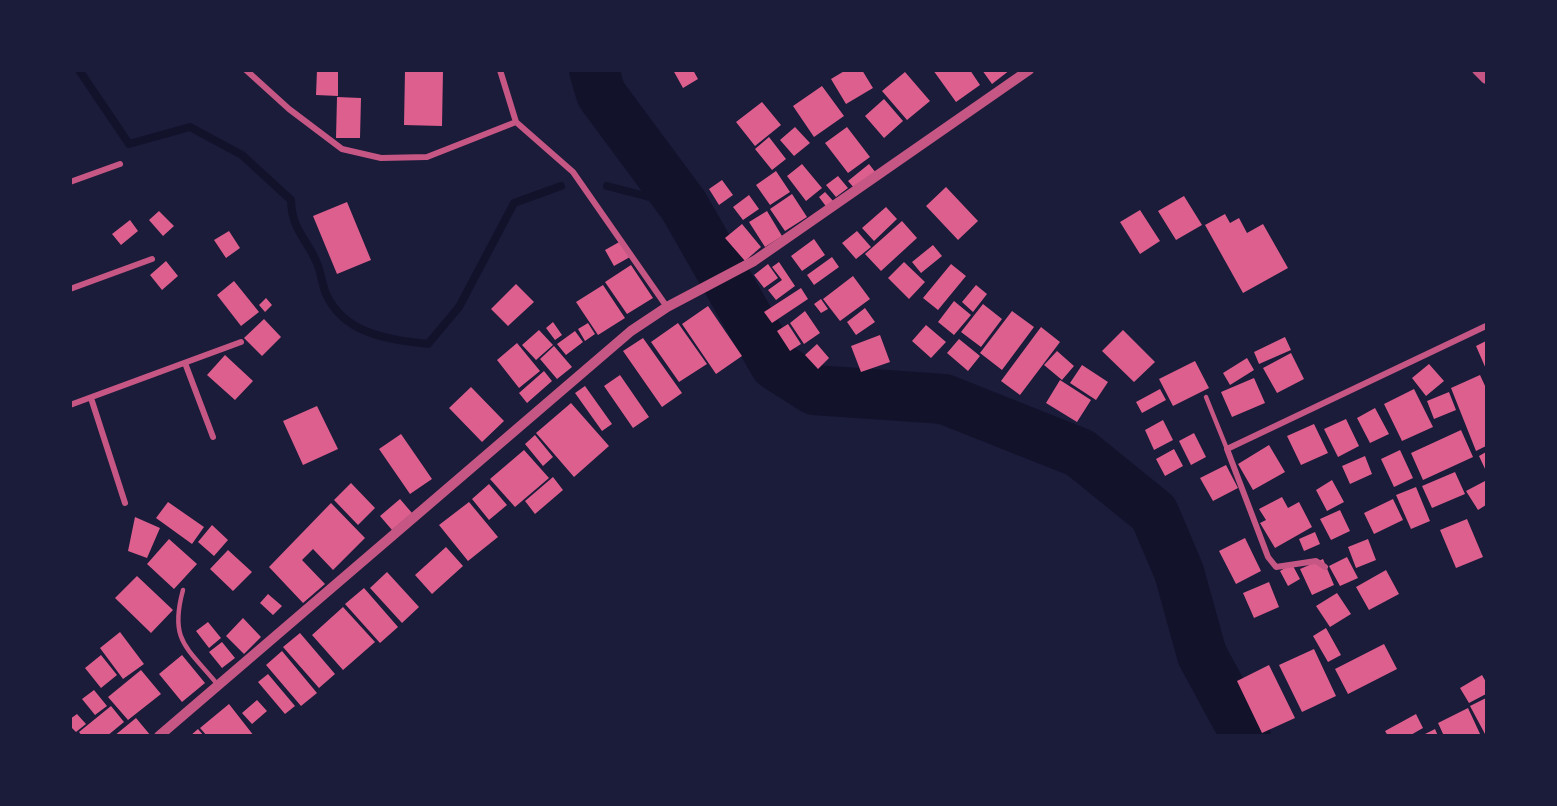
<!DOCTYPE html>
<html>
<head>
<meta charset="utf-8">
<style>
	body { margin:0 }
	#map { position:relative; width:1557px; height:806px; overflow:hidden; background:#1b1b3a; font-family:Raleway,sans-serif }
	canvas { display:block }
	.frame { position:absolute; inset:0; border:72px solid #1b1b3a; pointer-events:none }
</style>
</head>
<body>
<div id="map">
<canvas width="1557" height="806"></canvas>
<div class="frame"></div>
</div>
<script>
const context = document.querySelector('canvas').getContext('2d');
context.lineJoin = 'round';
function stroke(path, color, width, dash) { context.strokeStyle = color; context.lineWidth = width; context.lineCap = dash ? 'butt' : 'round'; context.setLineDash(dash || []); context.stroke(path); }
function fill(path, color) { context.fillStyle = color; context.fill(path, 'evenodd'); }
stroke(new Path2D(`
	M79,70L129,144L190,127L242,155L291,200C292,231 306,237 317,263C321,273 322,284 326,294C345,335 388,339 428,344L459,307L514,203L561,186
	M607,186L684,206`), '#12122b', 8);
stroke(new Path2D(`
	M594,70L601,94L684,206L775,365L814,390L944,399L1080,453L1154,513L1179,572L1202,655L1246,736`), '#12122b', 50);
fill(new Path2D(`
	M317,70H338V96L316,95Z
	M405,70H443L442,126L404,125Z
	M673,70H693L698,79L683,88Z
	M846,70H862L873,88L846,104L831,79Z
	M933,70H970L980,85L956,102Z
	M982,70H1010L992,84Z
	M905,72L930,101L907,120L882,91Z
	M822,86L844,116L814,137L793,106Z
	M337,97L361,98L360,138H336Z
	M884,99L903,121L884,138L865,116Z
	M762,102L781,125L755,146L736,122Z
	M795,127L810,143L794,156L780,140Z
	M847,127L870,157L848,173L825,143Z
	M769,137L786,159L772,170L755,149Z
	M802,164L822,188L806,201L787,176Z
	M869,164L876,173L855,189L848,181Z
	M776,171L790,192L770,205L756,185Z
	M838,176L848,188L836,197L826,185Z
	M722,180L733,195L719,205L709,189Z
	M946,187L978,221L958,240L926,206Z
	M825,192L835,203L828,209L819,197Z
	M792,194L807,217L785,231L770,209Z
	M749,195L759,209L743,220L733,207Z
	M1184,196L1202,225L1176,240L1158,211Z
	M347,202L371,260L337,274L313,216Z
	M886,207L897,219L874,241L862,228Z
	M1140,210L1160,241L1140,254L1120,222Z
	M159,211L174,226L163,236L149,220Z
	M767,211L782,236L765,247L749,222Z
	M1225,214L1230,223L1239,218L1247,233L1263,224L1288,268L1243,293L1205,225Z
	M130,220L138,231L121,245L112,234Z
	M902,221L917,238L881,271L865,254Z
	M742,224L761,247L745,261L725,238Z
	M229,231L240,248L226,258L214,240Z
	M857,231L871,247L856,259L842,243Z
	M814,239L825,255L802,271L791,256Z
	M621,241L630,257L614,266L605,250Z
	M933,245L942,256L921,273L912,262Z
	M832,257L839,267L814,285L807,275Z
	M166,261L178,276L162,290L150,275Z
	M779,262L795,286L776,300L768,290L782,280L772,267Z
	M904,262L925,282L909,299L888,278Z
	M768,264L778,278L764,288L754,275Z
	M951,264L966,276L938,310L923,298Z
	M631,265L653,298L627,314L605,282Z
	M853,276L870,299L840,321L823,299Z
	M234,281L259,312L241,326L217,295Z
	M516,284L534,302L508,326L491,309Z
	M603,285L625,318L598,335L576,302Z
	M976,285L987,294L973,312L962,302Z
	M801,288L808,299L772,323L764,312Z
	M266,298L272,305L265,312L259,305Z
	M821,299L828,309L821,313L814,304Z
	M954,301L971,315L954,335L938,322Z
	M983,304L1002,319L981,347L961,332Z
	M708,306L742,356L716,374L682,324Z
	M865,308L875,322L856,335L847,322Z
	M805,311L820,333L804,344L790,323Z
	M1012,311L1034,327L1002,370L980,353Z
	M264,319L281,337L262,356L244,338Z
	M553,322L562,335L555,340L546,328Z
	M588,323L595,334L585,341L578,329Z
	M678,323L707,364L679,382L651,342Z
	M788,324L801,344L790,351L777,331Z
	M926,325L946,342L931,358L912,341Z
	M1041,327L1060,342L1020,395L1001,381Z
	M539,330L553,345L536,360L522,345Z
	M1123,330L1155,362L1134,382L1102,351Z
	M575,331L583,342L566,355L557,344Z
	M880,335L890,362L861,372L851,346Z
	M1285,337L1291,350L1259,364L1254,352Z
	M643,338L682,393L662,407L623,351Z
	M959,339L980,356L968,371L947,353Z
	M1486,341V369L1476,346Z
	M517,343L540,371L519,388L497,360Z
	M817,344L829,358L818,369L805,355Z
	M554,346L572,367L557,379L540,359Z
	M1057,351L1074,366L1062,380L1044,365Z
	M1291,353L1304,379L1277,393L1263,368Z
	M225,355L253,381L235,400L207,375Z
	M1247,358L1254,370L1230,385L1223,373Z
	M1195,361L1209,388L1173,406L1159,379Z
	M1429,364L1444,381L1426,396L1412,378Z
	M1082,365L1108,382L1096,400L1070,383Z
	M544,371L552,381L527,403L519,393Z
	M620,375L649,417L633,428L604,386Z
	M1480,375L1486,388V446L1476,451L1451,388Z
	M1254,378L1265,403L1232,417L1221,392Z
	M1060,380L1091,400L1077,422L1046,403Z
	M585,386L612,424L602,431L575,393Z
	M471,387L504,421L482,442L449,408Z
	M1160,389L1166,400L1142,413L1136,402Z
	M1414,389L1433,427L1402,441L1384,404Z
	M1449,392L1456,410L1434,419L1427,401Z
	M571,403L609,446L574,477L536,433Z
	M317,406L338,449L303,465L283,421Z
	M1375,408L1389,434L1370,443L1357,418Z
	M1346,419L1359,446L1338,457L1324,429Z
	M1163,420L1173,440L1154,450L1145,430Z
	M1314,424L1328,453L1301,465L1287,436Z
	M1461,430L1473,457L1423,480L1411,453Z
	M1194,433L1206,457L1191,465L1179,441Z
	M401,434L432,479L410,494L379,449Z
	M535,435L553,457L543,466L525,444Z
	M1269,445L1285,472L1253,490L1238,464Z
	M1174,449L1183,466L1165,476L1156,459Z
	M524,450L549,478L515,507L490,479Z
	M1400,450L1413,478L1394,487L1381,459Z
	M1486,452V471L1479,456Z
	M1365,456L1372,474L1350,484L1342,466Z
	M1226,465L1238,488L1213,501L1200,478Z
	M1455,472L1465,494L1432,508L1422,486Z
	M553,477L563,490L535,514L525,501Z
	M1332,480L1344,502L1327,511L1316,490Z
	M1485,481L1486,505L1478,510L1466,491Z
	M351,483L375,508L358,525L334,500Z
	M489,484L507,505L489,520L472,499Z
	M1416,487L1430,521L1411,529L1396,495Z
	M1282,497L1288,508L1299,502L1312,527L1275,548L1260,523L1266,520L1259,509Z
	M400,499L412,513L392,530L380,516Z
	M1393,499L1403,520L1374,534L1364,513Z
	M168,502L204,527L192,544L156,518Z
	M469,502L498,537L468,561L439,525Z
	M331,503L365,538L333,570L313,549L302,560L325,584L303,603L269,567Z
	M1340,510L1350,531L1331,540L1320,519Z
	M135,517L160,528L147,558L128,551Z
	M1467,519L1483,557L1456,568L1440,530Z
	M212,525L228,540L214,556L198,542Z
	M1315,532L1320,544L1304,551L1299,539Z
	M1245,538L1261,571L1236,584L1219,551Z
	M169,539L197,564L174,589L147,564Z
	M1368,539L1376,560L1356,568L1348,547Z
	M446,547L463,566L432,594L415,575Z
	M228,550L252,572L233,591L210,569Z
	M1347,557L1358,578L1340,586L1329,566Z
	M1323,559L1334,585L1312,595L1300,569Z
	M1292,564L1300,579L1288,586L1280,571Z
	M1386,570L1399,594L1369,610L1356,587Z
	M387,572L419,607L402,623L370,588Z
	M137,576L173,610L151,633L115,598Z
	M1269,582L1279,607L1254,618L1243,593Z
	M364,588L398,627L380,643L345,604Z
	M1337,593L1351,614L1330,627L1316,606Z
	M268,594L282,606L273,615L260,603Z
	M343,607L375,642L343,670L312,635Z
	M243,618L261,637L244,654L226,636Z
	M208,622L221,638L209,648L196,631Z
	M1326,628L1341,655L1328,662L1313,636Z
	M120,632L144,664L123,679L100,648Z
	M300,633L335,674L319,688L283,647Z
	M222,642L235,658L222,668L209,652Z
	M1384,644L1397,669L1348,694L1335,669Z
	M1314,649L1336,696L1302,712L1279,665Z
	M282,651L317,693L301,706L266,665Z
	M101,655L117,675L101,688L85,668Z
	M182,655L205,683L182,702L159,674Z
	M1269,665L1295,718L1262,733L1237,681Z
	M141,670L161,694L128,720L108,697Z
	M268,674L295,706L285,714L258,682Z
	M1482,675L1486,682V694L1469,703L1460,688Z
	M94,690L107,706L95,715L82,699Z
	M1486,698V734H1485L1470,706Z
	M257,700L267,711L252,724L242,713Z
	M229,704L254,736H207L200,728Z
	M111,706L124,722L107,736H82L79,732Z
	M1468,708L1481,736H1444L1438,723Z
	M77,714L86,724L76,732L70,726V719Z
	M1416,714L1423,728L1409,736H1388L1385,731Z
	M136,718L151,736H114Z
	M198,729L204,736H190Z
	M1435,729L1438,736H1421Z`), '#dd5f8e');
stroke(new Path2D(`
	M1206,397L1227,449
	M183,590C169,641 187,647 218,685`), '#c65784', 4.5);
stroke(new Path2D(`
	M246,70L289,109L342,149L381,158L427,157L516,122
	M500,70L516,122L573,172L667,307
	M70,182L120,164
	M70,289L152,259
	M185,363L213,437
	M91,398L125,503
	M70,405L241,342
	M1325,567L1316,561L1276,567L1268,557L1227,449L1486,326`), '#c65784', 6);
stroke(new Path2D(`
	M1477,70L1486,79
	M159,736L631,331L667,307L754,261L1029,70`), '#c65784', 10);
</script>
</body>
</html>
